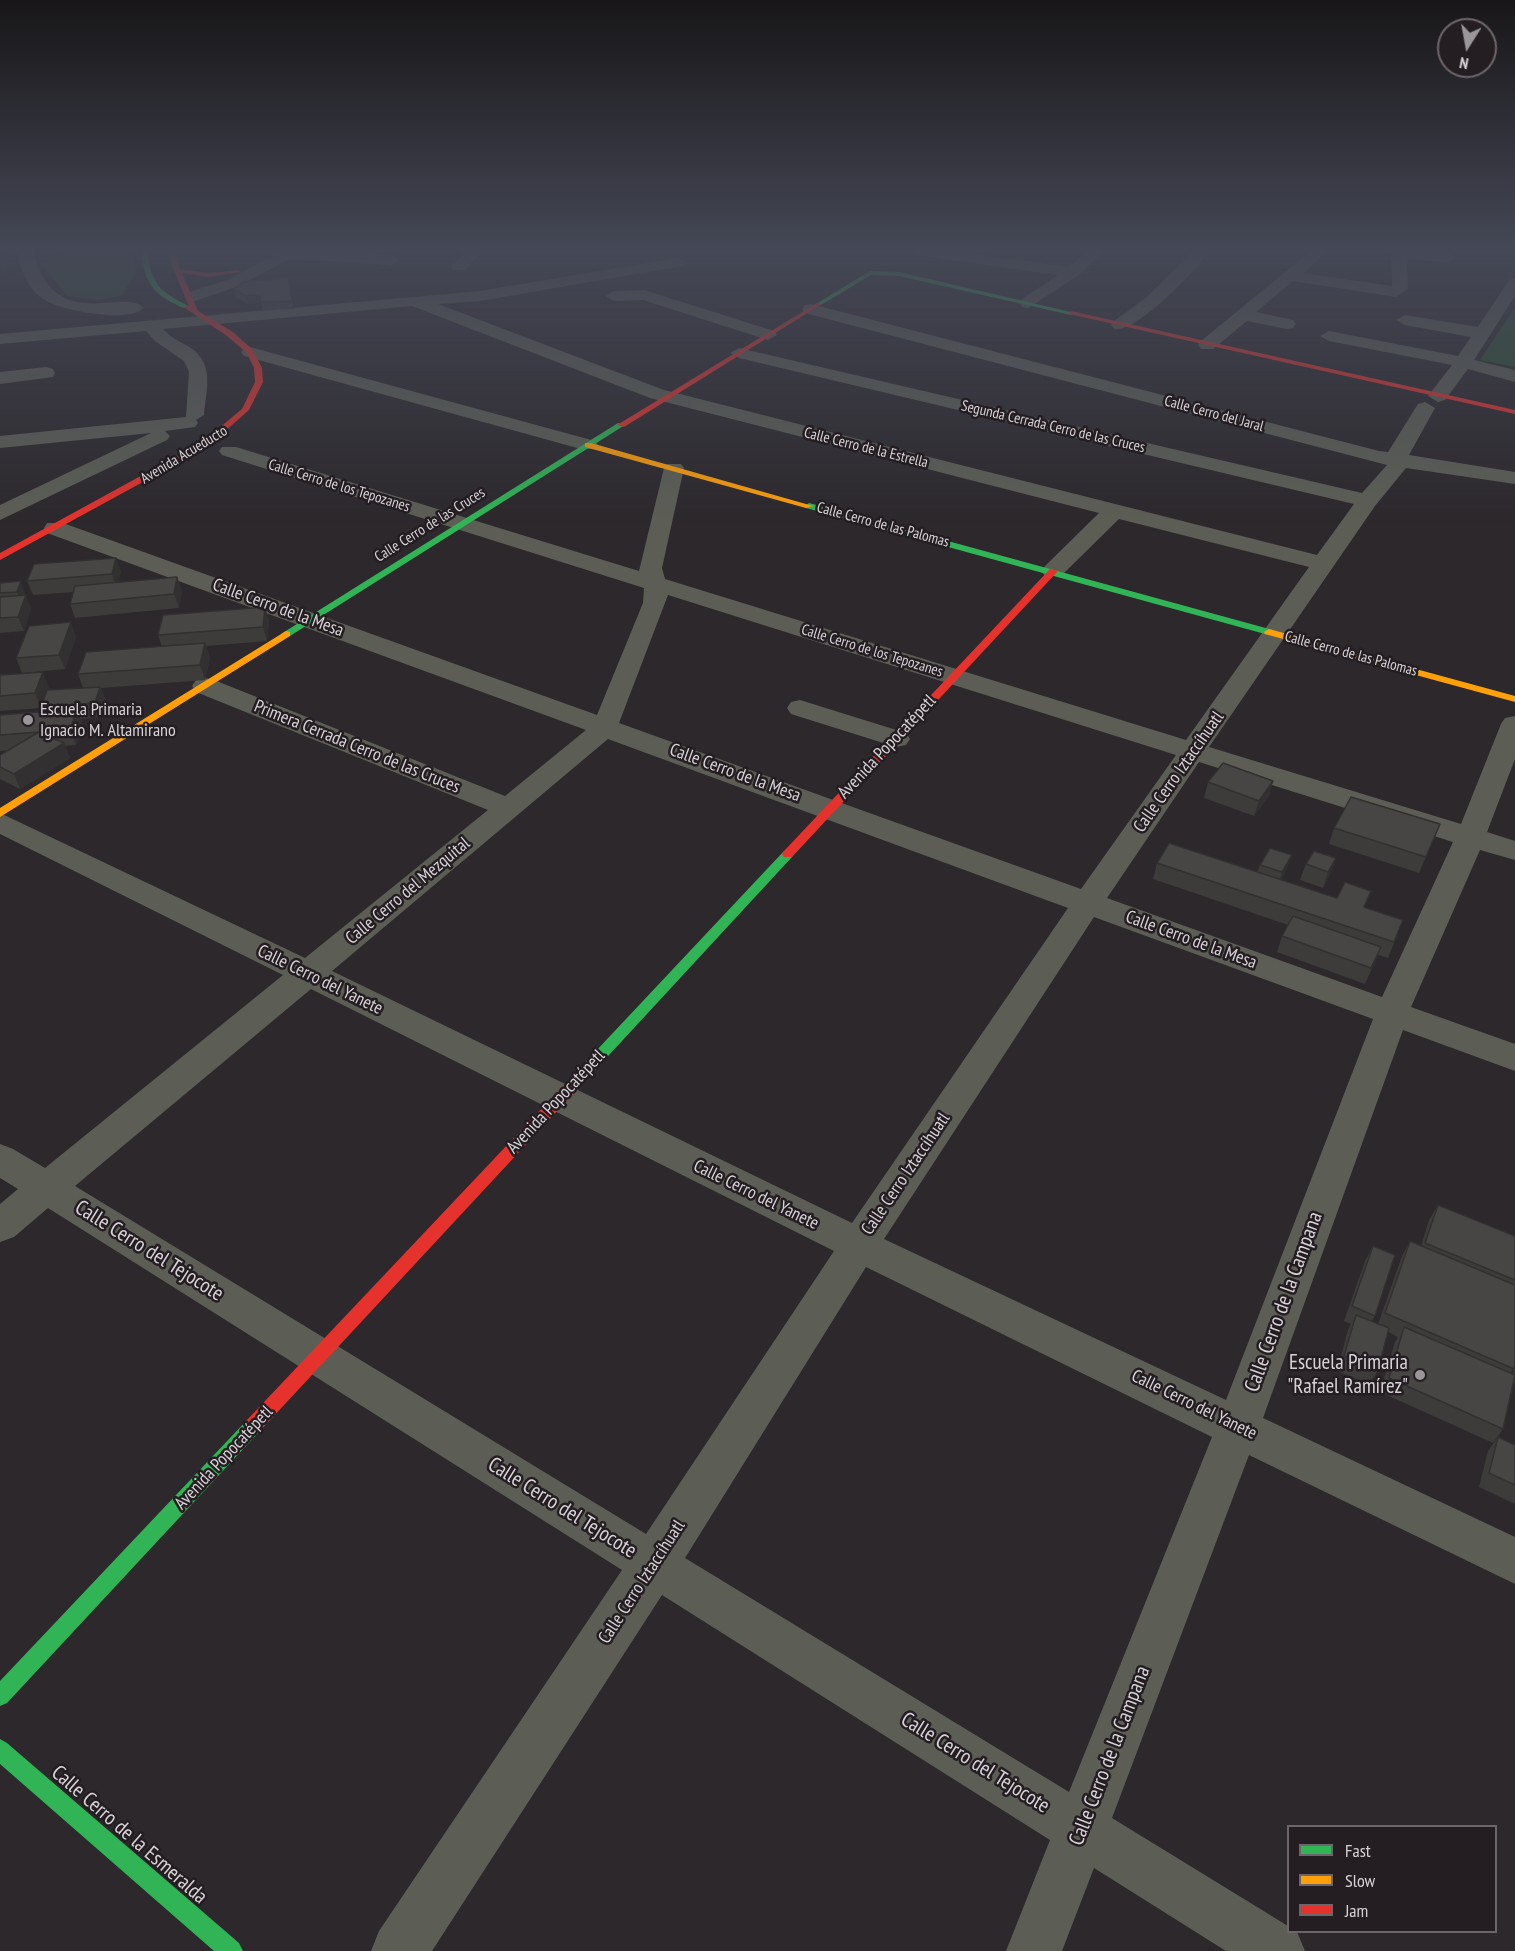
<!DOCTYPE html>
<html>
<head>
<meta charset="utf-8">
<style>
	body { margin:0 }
	#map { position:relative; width:1515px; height:1951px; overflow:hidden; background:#2c282c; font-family:"PT Sans Narrow",sans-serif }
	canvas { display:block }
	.legend { position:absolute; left:1287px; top:1825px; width:210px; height:108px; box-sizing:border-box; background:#241e23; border:2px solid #6c666b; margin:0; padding:8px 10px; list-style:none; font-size:18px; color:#d7d2d6 }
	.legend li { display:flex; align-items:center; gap:12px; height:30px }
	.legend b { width:30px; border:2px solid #6c666b }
	.north { position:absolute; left:1437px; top:18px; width:60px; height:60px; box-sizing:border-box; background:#241e23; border:2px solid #6c666b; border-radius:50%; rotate:191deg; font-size:16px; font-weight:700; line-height:24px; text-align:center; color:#d7d2d6 }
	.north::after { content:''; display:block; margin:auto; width:21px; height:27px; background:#9b969a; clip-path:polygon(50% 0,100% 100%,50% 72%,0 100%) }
</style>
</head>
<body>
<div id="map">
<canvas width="1515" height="1951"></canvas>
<ul class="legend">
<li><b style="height:8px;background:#30b455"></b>Fast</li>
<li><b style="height:8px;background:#ff9f0a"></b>Slow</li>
<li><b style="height:8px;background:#e5322d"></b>Jam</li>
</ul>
<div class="north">N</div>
</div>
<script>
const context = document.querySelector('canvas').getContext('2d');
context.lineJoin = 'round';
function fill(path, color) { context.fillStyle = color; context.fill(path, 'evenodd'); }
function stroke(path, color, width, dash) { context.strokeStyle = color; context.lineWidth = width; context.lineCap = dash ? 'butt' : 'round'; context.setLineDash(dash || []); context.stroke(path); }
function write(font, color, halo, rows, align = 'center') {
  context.font = font + ' "PT Sans Narrow",sans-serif'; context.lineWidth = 5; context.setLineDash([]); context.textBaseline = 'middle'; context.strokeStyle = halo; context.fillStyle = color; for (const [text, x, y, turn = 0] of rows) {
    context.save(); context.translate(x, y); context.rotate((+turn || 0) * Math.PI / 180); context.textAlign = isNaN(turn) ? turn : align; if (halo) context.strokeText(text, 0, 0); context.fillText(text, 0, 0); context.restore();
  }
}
fill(new Path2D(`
	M67,250H129L136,272L122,295L101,300L67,296L42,265Z
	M1515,307V367L1480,360Z`), '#2b4e2f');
fill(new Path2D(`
	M17,250H33C53,337 126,286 143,308C130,324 58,310 43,299C26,287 21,269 17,250Z
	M283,250L392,255L400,260L392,265L289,259L239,286L192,302L184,297L186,293L227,280Z
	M467,250H484L465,270H453L451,267Z
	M907,250H947L1069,267L1088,250H1105L1079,275L1028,308L1022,307L1020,303L1022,299L1058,275L915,255Z
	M1194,250H1211C1197,269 1136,334 1114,329L1111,325L1114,321L1147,297Z
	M1312,250H1329L1303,273L1392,286L1391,250L1447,253L1455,258L1447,263L1407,258L1408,289L1396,297L1293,281L1256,312L1293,320L1296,324L1293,328L1287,329L1247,321L1213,349H1201L1198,345L1201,341Z
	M677,258L683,260L685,263L683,266L480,301L438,304L664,390L1317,555L1354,504L739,358L730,353L739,348L1362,493L1387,465L805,313L802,309L805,305L811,304L1379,451L1388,452L1418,404L1425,402L1435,408L1409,455L1515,472V484L1406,468L1375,506L1209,747L1461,824L1501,724L1505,718L1515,716V759L1487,832L1515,841V860L1480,850L1411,1007L1515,1044V1071L1403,1030L1263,1418L1515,1537V1584L1249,1455L1112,1818L1288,1926V1932H1297L1305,1951H1226L1094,1868L1062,1951H1006L1050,1840L662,1595L432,1951H371L379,1931L622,1570L48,1208L14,1237L0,1242V1204L18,1189L0,1178V1144L13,1149L45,1168L283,975L0,834V813L305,958L488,810L196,692L192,686L196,680L205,678L214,680L505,796L586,730L47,533L44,528L47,523H63L597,715L643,603L644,588L222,455L219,451L222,447H236L639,571L664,468L667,464H681L684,468L662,568L665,579L1186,740L1309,567L1119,519L1061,576H1045L1041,571L1045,566L1099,513L650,398L412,306L163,329C171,338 181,342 191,348C215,365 206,390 204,415L196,420L198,423L195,427L165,431L170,436L167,440L0,520V505L151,433L0,448V436L186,417L189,372L184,361L155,341L146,331L0,344V334L480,291ZM668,595L1176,755L1081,889L619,723ZM608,739L1068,908L852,1223L332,971ZM1199,762L1453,842L1382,997L1107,898ZM1094,917L1373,1019L1226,1400L884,1239ZM311,989L834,1251L646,1534L75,1186ZM866,1267L1212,1437L1069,1792L685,1558Z
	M1515,278V296L1474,360L1515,370V382L1468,369L1445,400L1438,402L1428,396L1452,365L1329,341L1320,336L1329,331L1458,356L1471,337L1405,325L1396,320L1405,315L1478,327L1509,280Z
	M644,290L774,331L777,335L768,340L643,300L614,301L606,296L614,291Z
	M250,347L595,441L598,445L595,449H581L244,356L241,352L244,348Z
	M46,367L53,369L55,373L53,377L0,384V372Z
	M800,700L906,733L910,739L906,745L896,747L791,714L787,708L791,702Z`), '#5c5e55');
fill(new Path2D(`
	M142,250H148C149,282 161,293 189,306V308C183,309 177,305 171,302C150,291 142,274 142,250Z
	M870,271L899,272L1075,313L1071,315L899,276L871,275L821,305L816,304Z
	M618,423L625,425L290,636H282L281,634Z
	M809,503L1273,630L1274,632L1269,635L1265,634L806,508L805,506Z
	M788,850L792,851L794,854L792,857L573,1094H563L561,1090L563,1086L784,851Z
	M253,1418L259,1420L262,1426L259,1432L7,1703L0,1706V1681L247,1420Z
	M0,1739L7,1743L239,1943L243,1951H214L0,1764Z`), '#30b455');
fill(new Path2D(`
	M585,443H591L813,506L806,508L585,447Z
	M1269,629L1515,696V702L1265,634L1264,632Z
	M286,631L290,632V636L0,817V808Z`), '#ff9f0a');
fill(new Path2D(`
	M169,250H175L180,269L209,273L238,270L241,272L209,277L182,273L198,311L233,332L253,350L262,368L263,382L249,410L207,447L0,560V553L201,443L242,409L255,382L254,368L247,353L227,336L185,308V306H189L172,266Z
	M817,303L822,304L624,427L617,425Z
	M1071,311L1515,410V414L1069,314V312Z
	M1050,569L1058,571L792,857H784L782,854L784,851Z
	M568,1085L573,1086L575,1090L573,1094L259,1432L253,1434L247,1432L244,1426L247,1420L563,1086Z`), '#e5322d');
fill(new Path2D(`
	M208,250H232L230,252L208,251Z
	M288,278L294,309L263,310L261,303L248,304L236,297L234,289Z
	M116,558L121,572L118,582L177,577L182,591L179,608L75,618L70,604L74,592L33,595L27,581Z
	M0,583L27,595L26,597L31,609L24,631L0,633Z
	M265,607L269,621L267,641L206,646L210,658L205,680L101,688L106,701L100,717L81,719L83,724L76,745L65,746L70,758L20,789L0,779V755L9,750L0,751V715L43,711L41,708L0,711V675L49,687L48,690L83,688L78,674L162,647L158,635Z
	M76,637L65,669L22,673L16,658Z
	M1273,781L1269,796L1254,816L1204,798L1208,782Z
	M1440,824L1419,873L1329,844L1334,828Z
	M1292,855L1286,870L1281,880L1403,920L1388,958L1378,955L1365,984L1277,952L1282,936L1288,925L1153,879L1157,863L1257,872L1260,865Z
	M1336,858L1330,874L1323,888L1300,880L1306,864Z
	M1438,1205L1515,1236V1363L1514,1369L1510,1373L1513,1374L1515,1365V1383H1514L1503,1429L1493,1443L1380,1392L1395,1342L1398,1337L1388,1332L1378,1370L1370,1385L1337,1371L1348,1330L1351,1324L1344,1321L1365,1261L1373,1246L1375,1316L1372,1321L1378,1324L1402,1256L1410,1241L1421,1246L1429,1220Z
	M1498,1437L1515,1445V1504L1479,1487L1488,1451Z`), '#3e3b3b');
fill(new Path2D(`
	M0,254H2L9,275L0,277L2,281L0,282Z
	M260,295L262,303L248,304L246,296Z
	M116,558L121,572L116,588L112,574Z
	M177,577L182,591L179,608L174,594Z
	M21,581L31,609L24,631L18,617L22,605L17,592Z
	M265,607L269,621L267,641L263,627Z
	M71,622L76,637L65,669L59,655Z
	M205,643L210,658L205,680L200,665Z
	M43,672L49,687L41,708L35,693Z
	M100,687L106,701L100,717L95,703Z
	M77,709L83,724L76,745L70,730Z
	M64,743L70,758L20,789L14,774Z
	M1273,781L1269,796L1254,816L1259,801Z
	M1292,855L1286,870L1277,888L1282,872Z
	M1336,858L1330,874L1323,888L1328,872Z`), '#323030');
const building = new Path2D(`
	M288,278L292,301L261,302L260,295L246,296L234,289L243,282Z
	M116,558L112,574L27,581L34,564Z
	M177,577L174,594L70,604L75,586Z
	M21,581L17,592L0,593V583Z
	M26,595L18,617L0,618V597Z
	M265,607L263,627L158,635L163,615Z
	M71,622L59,655L16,658L29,626Z
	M205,643L200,665L78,674L86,652Z
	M43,672L35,693L0,696V675Z
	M100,687L95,703L41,707L47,690Z
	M77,709L70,730L39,732L64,743L14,774L0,767V755L39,732L0,735V715Z
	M1223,763L1273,781L1259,801L1208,782Z
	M1351,797L1440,824L1426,857L1334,828Z
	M1169,843L1337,898L1345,882L1371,891L1364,907L1403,920L1394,942L1157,863Z
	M1270,848L1292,855L1282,872L1260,865Z
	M1314,851L1336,858L1328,872L1306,864Z
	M1293,916L1381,947L1371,968L1282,936Z
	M1438,1205L1515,1236V1280L1425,1243Z
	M1410,1241L1515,1285V1363L1514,1369L1385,1313Z
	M1373,1246L1395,1255L1375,1316L1352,1306Z
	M1356,1315L1389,1328L1378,1370L1344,1356Z
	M1404,1327L1515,1375L1503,1429L1389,1378Z
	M1498,1437L1515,1445V1485L1489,1473Z`);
fill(building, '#484545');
stroke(building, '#323030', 1.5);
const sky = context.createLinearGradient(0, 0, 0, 523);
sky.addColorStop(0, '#181618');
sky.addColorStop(0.48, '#454856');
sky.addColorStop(1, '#45485600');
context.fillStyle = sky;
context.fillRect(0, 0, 1515, 523);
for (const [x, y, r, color] of [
	[28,720,6,"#9b969a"],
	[1420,1375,6,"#9b969a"]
]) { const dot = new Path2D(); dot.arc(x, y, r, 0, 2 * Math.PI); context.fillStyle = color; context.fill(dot); stroke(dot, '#241e23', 2); }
write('15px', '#d7d2d6', '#241e23', [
	["Calle Cerro del Jaral",1214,414,15],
	["Segunda Cerrada Cerro de las Cruces",1053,427,13],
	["Calle Cerro de la Estrella",866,448,14],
	["Avenida Acueducto",184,455,-31],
	["Calle Cerro de los Tepozanes",339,486,17],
	["Calle Cerro de las Cruces",430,525,-32],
	["Calle Cerro de las Palomas",883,525,15],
	["Calle Cerro de los Tepozanes",872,651,17],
	["Calle Cerro de las Palomas",1351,654,15]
]);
write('18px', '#d7d2d6', '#241e23', [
	["Calle Cerro de la Mesa",278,608,20],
	["Primera Cerrada Cerro de las Cruces",357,747,22],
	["Avenida Popocatépetl",887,747,-47],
	["Calle Cerro Iztaccíhuatl",1179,772,-55],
	["Calle Cerro de la Mesa",735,773,20],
	["Calle Cerro del Mezquital",408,891,-40],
	["Calle Cerro de la Mesa",1191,940,20],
	["Calle Cerro del Yanete",320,980,26],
	["Avenida Popocatépetl",556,1102,-47],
	["Calle Cerro Iztaccíhuatl",906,1174,-56],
	["Calle Cerro del Yanete",756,1195,26],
	["Calle Cerro del Yanete",1194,1405,26],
	["Avenida Popocatépetl",224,1458,-47],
	["Calle Cerro Iztaccíhuatl",642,1582,-57]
]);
write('18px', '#d7d2d6', '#241e23', [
	["Escuela Primaria",40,710],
	["Ignacio M. Altamirano",40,731]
], 'left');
write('21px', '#d7d2d6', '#241e23', [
	["Calle Cerro del Tejocote",149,1251,32],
	["Calle Cerro de la Campana",1284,1302,-70],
	["Calle Cerro del Tejocote",562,1508,32],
	["Calle Cerro de la Campana",1110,1756,-69],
	["Calle Cerro del Tejocote",975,1763,32],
	["Calle Cerro de la Esmeralda",129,1835,41]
]);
write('21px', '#d7d2d6', '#241e23', [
	["Escuela Primaria",1408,1363],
	["\"Rafael Ramírez\"",1408,1387]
], 'right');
</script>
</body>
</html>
